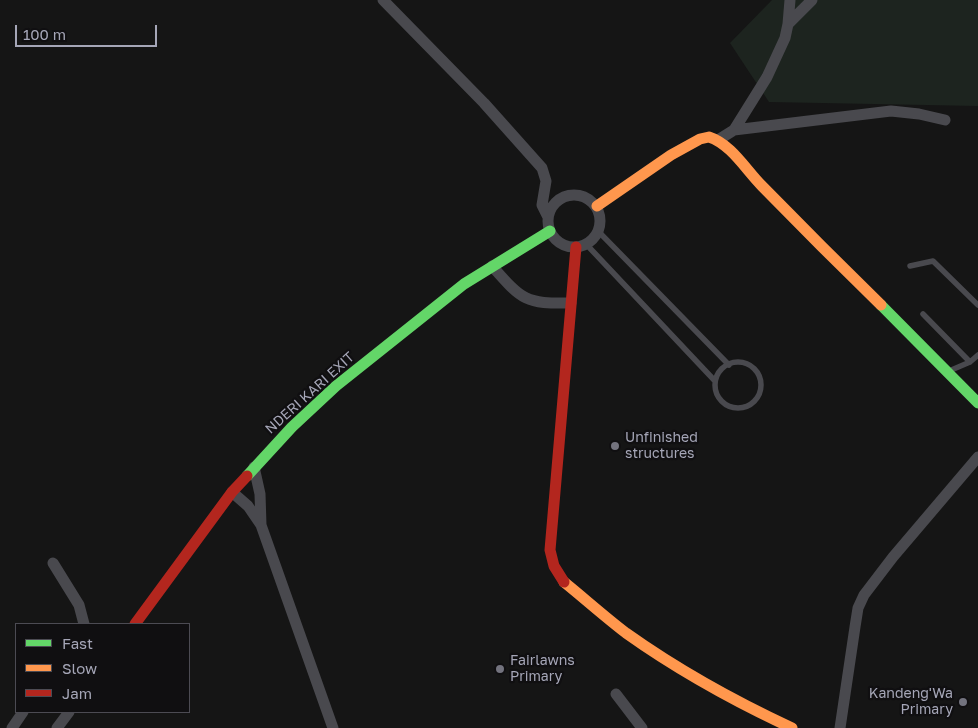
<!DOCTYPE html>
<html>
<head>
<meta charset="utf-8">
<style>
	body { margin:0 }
	#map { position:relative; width:978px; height:728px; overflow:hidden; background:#151515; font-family:"Golos Text",sans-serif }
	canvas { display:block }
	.legend { position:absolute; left:15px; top:623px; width:175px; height:90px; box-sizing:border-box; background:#100f11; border:1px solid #4c4b53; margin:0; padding:6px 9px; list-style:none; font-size:15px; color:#a5a6b7 }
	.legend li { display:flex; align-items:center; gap:10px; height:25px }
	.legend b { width:25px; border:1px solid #4c4b53 }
	.scale { position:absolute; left:15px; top:25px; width:142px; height:22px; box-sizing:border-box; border:2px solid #a5a6b7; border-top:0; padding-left:6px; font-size:15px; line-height:18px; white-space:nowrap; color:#a5a6b7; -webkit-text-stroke:4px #100f11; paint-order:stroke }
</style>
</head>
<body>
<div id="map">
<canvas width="978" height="728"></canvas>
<ul class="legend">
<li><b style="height:6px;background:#63d668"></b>Fast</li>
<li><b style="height:6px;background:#ff974d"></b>Slow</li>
<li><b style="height:6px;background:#b3261e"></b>Jam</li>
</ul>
<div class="scale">100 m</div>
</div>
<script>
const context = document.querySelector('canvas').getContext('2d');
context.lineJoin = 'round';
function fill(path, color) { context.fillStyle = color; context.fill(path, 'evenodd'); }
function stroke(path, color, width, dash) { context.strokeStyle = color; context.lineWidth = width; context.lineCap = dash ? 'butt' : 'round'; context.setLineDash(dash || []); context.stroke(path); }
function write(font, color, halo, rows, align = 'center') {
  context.font = font + ' "Golos Text",sans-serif'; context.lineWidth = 4.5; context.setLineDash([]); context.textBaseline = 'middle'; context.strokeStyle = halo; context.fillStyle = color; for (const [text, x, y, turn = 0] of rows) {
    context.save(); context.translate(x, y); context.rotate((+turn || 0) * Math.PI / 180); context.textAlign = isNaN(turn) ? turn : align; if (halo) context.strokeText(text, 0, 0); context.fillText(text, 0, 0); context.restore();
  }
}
fill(new Path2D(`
	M772,0H978V106L769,102L730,43Z`), '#1d241f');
stroke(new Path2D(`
	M598,231L729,365
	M586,244L715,381
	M910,266L933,261L978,305
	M923,314L970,362
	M715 385a23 23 0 1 1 46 0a23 23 0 1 1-46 0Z
	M949,371L970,362L978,355`), '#49494e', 5.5);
stroke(new Path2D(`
	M383,0L484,103L542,168L546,181L542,205L548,217
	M788,24L812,0
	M734,130L891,111L919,114L945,120
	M718,140L734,130L767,77L785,38L788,24L790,0
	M548 221a26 26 0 1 1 52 0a26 26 0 1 1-52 0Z
	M492,266C522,300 525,304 571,303
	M232,492L248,506L261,525L260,494L254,467
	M261,525L333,728
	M53,563L79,605L84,624
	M616,694L642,728
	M12,728L23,712
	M57,728L69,712
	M840,728L855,627L858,608L864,595L893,557L978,457`), '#49494e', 11);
stroke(new Path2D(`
	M881,305L978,403
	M247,476L292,427L336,386L464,284L550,231`), '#63d668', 11);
stroke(new Path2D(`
	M597,206L671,155L700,139L709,137C731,144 746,170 762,186C801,226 841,266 881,305
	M564,582C585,599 605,617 626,633C678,670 734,701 792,728`), '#ff974d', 11);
stroke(new Path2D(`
	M564,582L554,566L550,550L576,247
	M135,624L232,492L247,476`), '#b3261e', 11);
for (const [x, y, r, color] of [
	[615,446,5,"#73737e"],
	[500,669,5,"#73737e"],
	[963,702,5,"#73737e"]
]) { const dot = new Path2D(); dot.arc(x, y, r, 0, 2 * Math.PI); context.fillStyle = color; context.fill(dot); stroke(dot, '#100f11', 2); }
write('14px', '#a5a6b7', '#100f11', [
	["NDERI KARI EXIT",310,393,-42]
]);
write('14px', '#a5a6b7', '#100f11', [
	["Unfinished",625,438],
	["structures",625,454],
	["Fairlawns",510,661],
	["Primary",510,677],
	["Kandeng'Wa",953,694,"right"],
	["Primary",953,710,"right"]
], 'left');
</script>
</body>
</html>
